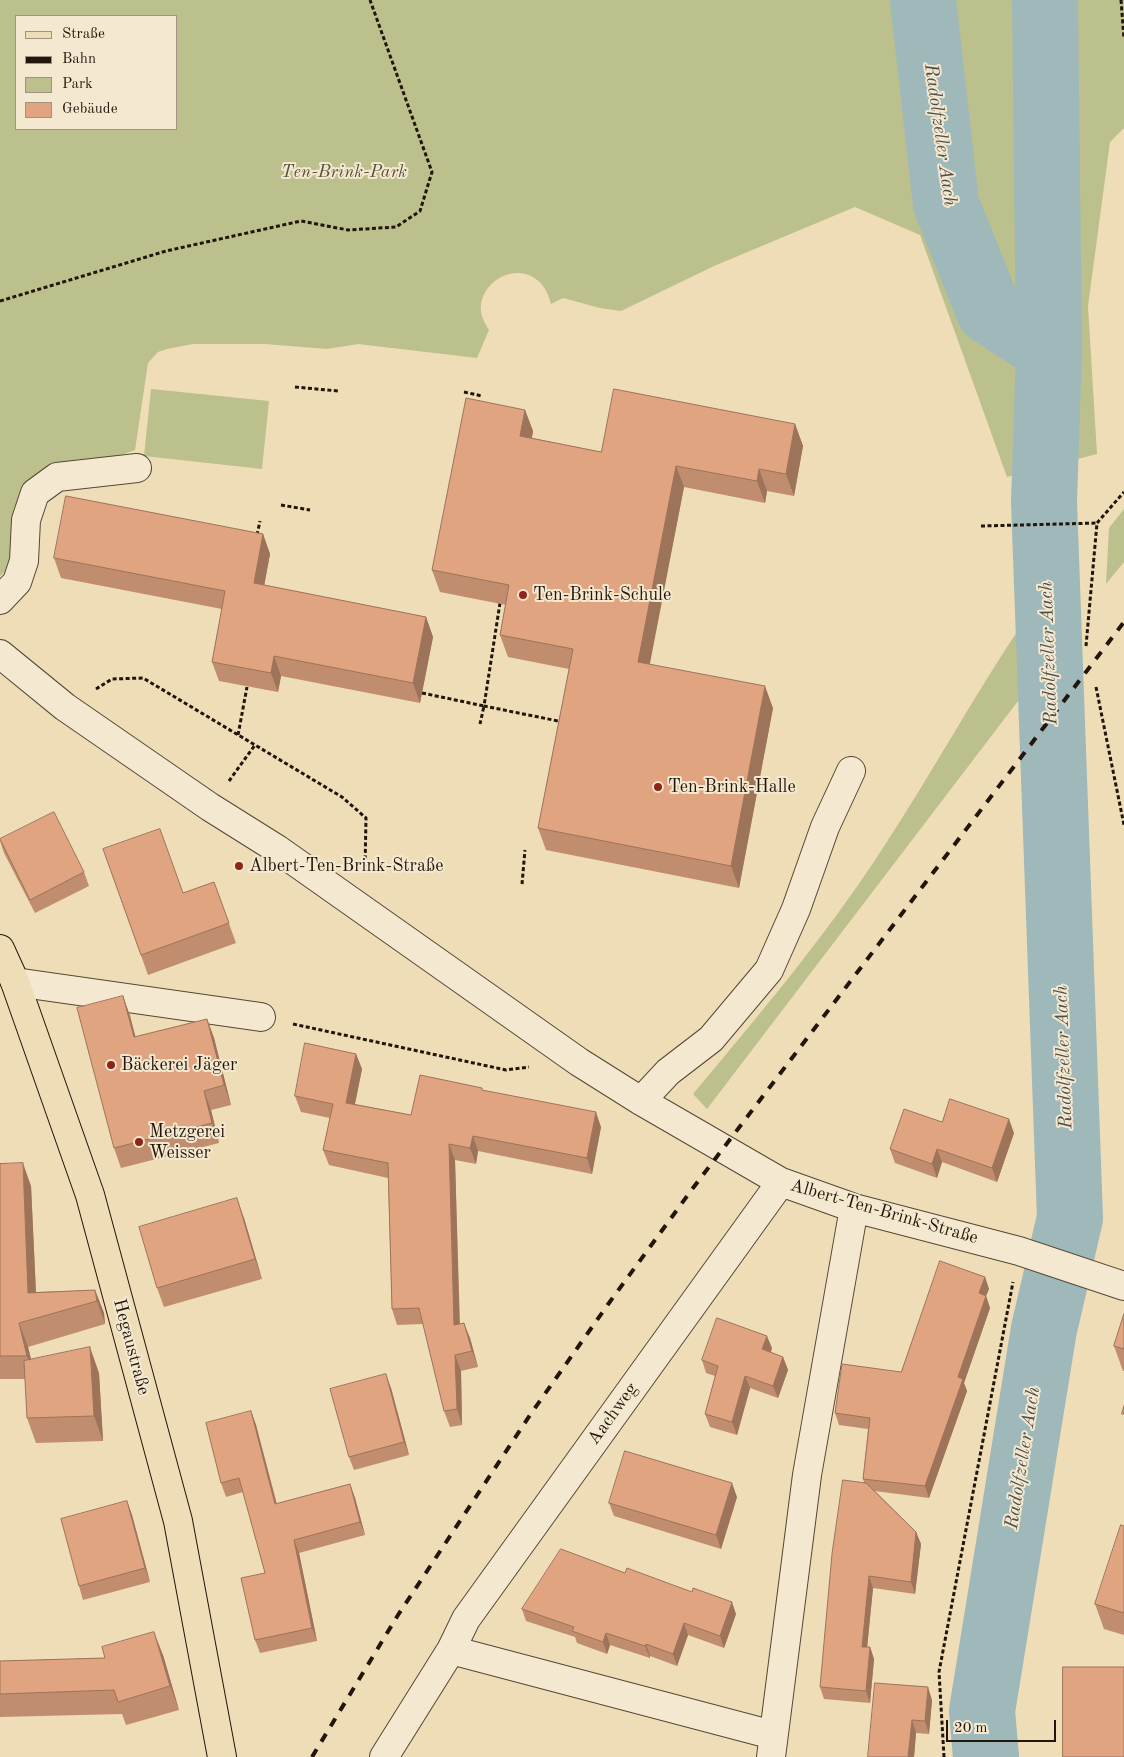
<!DOCTYPE html>
<html>
<head>
<meta charset="utf-8">
<style>
	body { margin:0 }
	#map { position:relative; width:1124px; height:1757px; overflow:hidden; background:#eeddb7; font-family:"Old Standard TT",serif }
	canvas { display:block }
	.legend { position:absolute; left:15px; top:15px; width:162px; height:115px; box-sizing:border-box; background:#f4e9d0; border:1px solid #a09481; margin:0; padding:6px 9px; list-style:none; font-size:15px; color:#22150a }
	.legend li { display:flex; align-items:center; gap:10px; height:25px }
	.legend b { width:25px; border:1px solid #a09481 }
	.scale { position:absolute; left:946px; top:1720px; width:110px; height:22px; box-sizing:border-box; border:2px solid #22150a; border-top:0; padding-left:6px; font-size:15px; line-height:18px; white-space:nowrap; color:#22150a; -webkit-text-stroke:4px #f4e9d0; paint-order:stroke }
</style>
</head>
<body>
<div id="map">
<canvas width="1124" height="1757"></canvas>
<ul class="legend">
<li><b style="height:6px;background:#eeddb7"></b>Straße</li>
<li><b style="height:6px;background:#22150a"></b>Bahn</li>
<li><b style="height:14px;background:#bcc08c"></b>Park</li>
<li><b style="height:14px;background:#e0a481"></b>Gebäude</li>
</ul>
<div class="scale">20 m</div>
</div>
<script>
const context = document.querySelector('canvas').getContext('2d');
context.lineJoin = 'round';
function fill(path, color) { context.fillStyle = color; context.fill(path, 'evenodd'); }
function stroke(path, color, width, dash) { context.strokeStyle = color; context.lineWidth = width; context.lineCap = dash ? 'butt' : 'round'; context.setLineDash(dash || []); context.stroke(path); }
function write(font, color, halo, rows, align = 'center') {
  context.font = font + ' "Old Standard TT",serif'; context.lineWidth = 4; context.setLineDash([]); context.textBaseline = 'middle'; context.strokeStyle = halo; context.fillStyle = color; for (const [text, x, y, turn = 0] of rows) {
    context.save(); context.translate(x, y); context.rotate((+turn || 0) * Math.PI / 180); context.textAlign = isNaN(turn) ? turn : align; if (halo) context.strokeText(text, 0, 0); context.fillText(text, 0, 0); context.restore();
  }
}
fill(new Path2D(`
	M0,0H1124V128L1110,142L1088,306L1097,454L1007,477L920,235L855,207L714,266L621,311L600,308L563,298L551,304C549,297 547,291 543,286C522,258 478,279 481,312C482,318 486,325 489,330L477,358L358,344L327,349L265,344H193L167,349L158,352L148,363L135,450L102,462L58,466L10,567L0,576ZM16,16H176V129H16Z
	M151,389L269,401L262,469L144,456Z
	M1124,509V562L1106,584L1109,528Z
	M1025,620L1031,684L707,1109L693,1094C759,1015 825,937 881,851C931,775 974,695 1025,620Z`), '#bcc08c');
stroke(new Path2D(`
	M923,0L946,204L989,311L1049,350
	M986,1757L982,1711L1044,1329L1070,1218L1044,502L1049,350L1045,0`), '#9fb8ba', 66);
const minor = new Path2D(`
	M0,600L17,582L24,561L26,520L35,493L57,477L137,468
	M0,654L65,707L210,807L277,849L579,1062L641,1101L781,1182L854,1208L1019,1251L1124,1286
	M15,982L261,1017
	M641,1101L668,1072L711,1039L769,970L796,909L825,827L851,771
	M451,1650L773,1735
	M384,1757L451,1650L466,1619L781,1182
	M771,1757L807,1475L854,1208`);
const major = new Path2D(`
	M0,949L15,982L90,1195L178,1521L222,1757`);
stroke(minor, '#554735', 30);
stroke(major, '#22150a', 30);
stroke(new Path2D(`
	M1121,0L1124,39
	M0,301L166,251L301,221L348,230L396,227L420,211L432,172L370,0
	M295,387L338,391
	M464,392L482,396
	M281,505L310,510
	M981,526L1097,523
	M257,535L260,521
	M500,603L484,706L563,722
	M1086,646L1097,523L1124,492
	M1096,687L1124,825
	M96,689L112,679L143,678L342,797L366,818L365,869
	M422,693L484,706L480,724
	M238,735L247,687
	M229,781L255,745
	M522,884L525,850
	M293,1024L506,1070L529,1067
	M944,1757L939,1672L1013,1282`), '#22150a', 3, [4, 2.5]);
stroke(minor, '#f4e9d0', 28);
stroke(major, '#eeddb7', 28);
stroke(new Path2D(`
	M312,1757L398,1615L530,1415L609,1303L693,1188L1124,622`), '#22150a', 4, [9, 9]);
fill(new Path2D(`
	M525,410L533,431L532,438L601,452L795,424L803,446L794,496L767,491L765,503L684,487L649,664L773,708L739,888L546,850L538,828L569,669L508,657L500,635L506,605L440,592L432,570Z
	M263,534L270,554L264,585L426,617L433,637L420,703L281,676L278,692L219,681L212,662L222,609L61,578L54,558Z
	M0,841L84,872L89,886L35,913L4,853Z
	M103,849L183,893L214,882L236,943L148,975Z
	M123,996L130,1016L135,1037L207,1019L214,1038L231,1105L211,1110L219,1143L121,1168L114,1148Z
	M356,1054L362,1069L355,1104L411,1115L483,1091L601,1127L592,1174L478,1151L476,1164L455,1160L460,1324L470,1338L478,1367L461,1371L462,1425L450,1427L444,1411L423,1324L397,1325L392,1309L388,1178L329,1165L323,1150L330,1118L301,1112L295,1096Z
	M942,1122L1014,1133L997,1182L942,1162L937,1178L895,1163L890,1149Z
	M0,1164L31,1186L36,1292L95,1290L104,1313L105,1324L28,1347L31,1359L99,1373L103,1441L36,1443L27,1418L25,1379H0Z
	M244,1218L262,1279L164,1307L157,1288Z
	M985,1277L989,1289L986,1296L990,1308L964,1383L967,1391L929,1498L875,1491L916,1532L921,1544L915,1594L873,1588L867,1647H870L874,1659L870,1703L824,1699L820,1687L864,1482L863,1479L868,1429L839,1425L835,1413L901,1372Z
	M1124,1314V1371H1123L1114,1346Z
	M772,1348L771,1352L783,1357L788,1370L778,1398L750,1388L737,1435L710,1427L705,1414L715,1376L706,1373L702,1360Z
	M391,1388L409,1455L354,1470L349,1457Z
	M251,1411L256,1425L277,1504L350,1484L355,1498L365,1535L299,1553L317,1641L260,1653L255,1640L265,1573L243,1492L226,1497L221,1483Z
	M737,1497L721,1549L614,1516L609,1503Z
	M127,1501L132,1515L150,1582L83,1600L79,1586Z
	M1124,1526V1635L1104,1629L1095,1604Z
	M522,1609L736,1614L724,1648L688,1635L677,1666L650,1656V1658L610,1645L607,1654L577,1643L575,1637L526,1621Z
	M163,1655L179,1710L126,1725L122,1714L0,1717V1661L105,1658Z
	M932,1700L929,1734L916,1733L914,1757H868Z`), '#c18d6f');
fill(new Path2D(`
	M525,410L533,431L528,458L520,436Z
	M795,424L803,446L794,496L786,474Z
	M676,466L684,487L646,684L638,662Z
	M759,469L767,491L765,503L757,481Z
	M263,534L270,554L261,603L254,583Z
	M426,617L433,637L420,703L413,683Z
	M274,656L281,676L278,692L271,673Z
	M765,686L773,708L739,888L731,866Z
	M123,996L130,1016L141,1057L134,1037Z
	M207,1019L214,1038L231,1105L224,1085Z
	M356,1054L362,1069L352,1118L346,1103Z
	M204,1091L211,1110L219,1143L212,1123Z
	M596,1112L601,1127L592,1174L587,1158Z
	M1009,1119L1014,1133L997,1182L992,1168Z
	M473,1136L478,1151L476,1164L470,1148Z
	M449,1144L455,1160L460,1341L454,1325Z
	M937,1149L942,1162L937,1178L932,1164Z
	M23,1163L31,1186L37,1316L28,1293Z
	M237,1198L244,1218L262,1279L255,1259Z
	M985,1277L989,1289L986,1296L990,1308L964,1383L967,1391L929,1498L925,1486L979,1293Z
	M95,1290L104,1313L105,1324L97,1301Z
	M19,1323L28,1347L36,1379L27,1356Z
	M464,1323L470,1338L478,1367L472,1351Z
	M767,1336L772,1348L767,1362L762,1349Z
	M90,1347L99,1373L103,1441L94,1416Z
	M455,1355L461,1371L462,1425L457,1409Z
	M783,1357L788,1370L778,1398L773,1386Z
	M386,1374L391,1388L409,1455L404,1442Z
	M745,1376L750,1388L737,1435L732,1422Z
	M251,1411L256,1425L280,1518L275,1504Z
	M732,1483L737,1497L721,1549L716,1535Z
	M350,1484L355,1498L365,1535L360,1522Z
	M127,1501L132,1515L150,1582L145,1568Z
	M916,1532L921,1544L915,1594L911,1582Z
	M294,1540L299,1553L317,1641L312,1628Z
	M869,1576L873,1588L866,1659L862,1647Z
	M732,1602L736,1614L724,1648L720,1636Z
	M684,1623L688,1635L677,1666L673,1654Z
	M154,1632L163,1655L179,1710L170,1686Z
	M606,1633L610,1645L607,1654L603,1642Z
	M646,1644L650,1656V1658L645,1646Z
	M870,1647L874,1659L870,1703L866,1691Z
	M928,1687L932,1700L929,1734L925,1721Z
	M912,1720L916,1733L914,1757H908Z`), '#9d735a');
const building = new Path2D(`
	M614,389L795,424L786,474L759,469L757,481L676,466L638,662L765,686L731,866L538,828L573,649L500,635L509,585L432,570L466,398L525,410L520,436L601,452Z
	M66,496L263,534L254,583L426,617L413,683L274,656L271,673L212,662L225,591L54,558Z
	M54,812L84,872L30,900L0,839Z
	M160,829L183,893L214,882L229,923L141,955L103,849Z
	M123,996L134,1037L207,1019L224,1085L204,1091L212,1123L114,1148L77,1008Z
	M305,1043L356,1054L346,1103L411,1115L420,1075L482,1088V1090L596,1112L587,1158L473,1136L470,1148L449,1144L454,1325L464,1323L472,1351L455,1355L457,1409L444,1411L419,1308L392,1309L388,1163L323,1150L333,1104L295,1096Z
	M950,1099L1009,1119L992,1168L937,1149L932,1164L890,1149L904,1109L942,1122Z
	M23,1163L28,1293L95,1290L97,1301L19,1323L27,1356H0V1164Z
	M237,1198L255,1259L157,1288L139,1227Z
	M940,1261L985,1277L979,1293L986,1296L958,1377L963,1379L925,1486L863,1479L870,1418L835,1413L842,1364L901,1372Z
	M1124,1314V1349L1114,1346Z
	M717,1318L767,1336L762,1349L783,1357L773,1386L745,1376L732,1422L705,1414L718,1366L702,1360Z
	M90,1347L94,1416L27,1418L24,1361Z
	M386,1374L404,1442L349,1457L330,1389Z
	M1124,1406V1414H1122Z
	M251,1411L275,1504L350,1484L360,1522L294,1540L312,1628L255,1640L241,1578L265,1573L239,1478L221,1483L206,1423Z
	M625,1451L732,1483L716,1535L609,1503Z
	M843,1480L866,1483L916,1532L911,1582L869,1576L862,1647H870L866,1691L820,1687L832,1554Z
	M127,1501L145,1568L79,1586L61,1519Z
	M1121,1525L1124,1526V1613L1095,1604Z
	M561,1549L625,1573L627,1568L692,1592L693,1588L732,1602L720,1636L684,1623L673,1654L646,1644L645,1646L606,1633L603,1642L572,1631L574,1627L522,1609Z
	M154,1632L170,1686L118,1702L114,1690L0,1694V1661L105,1658L102,1647Z
	M1063,1667H1124V1757H1063Z
	M875,1683L928,1687L925,1721L912,1720L908,1757H868Z`);
fill(building, '#e0a481');
stroke(building, '#9d735a', 1);
for (const [x, y, r, color] of [
	[523,595,5,"#8f2418"],
	[658,787,5,"#8f2418"],
	[239,866,5,"#8f2418"],
	[111,1065,5,"#8f2418"],
	[139,1142,5,"#8f2418"]
]) { const dot = new Path2D(); dot.arc(x, y, r, 0, 2 * Math.PI); context.fillStyle = color; context.fill(dot); stroke(dot, '#f4e9d0', 2); }
write('italic 18px', '#585138', '#f4e9d0', [
	["Ten-Brink-Park",344,172]
]);
write('18px', '#22150a', '#f4e9d0', [
	["Ten-Brink-Schule",533,595],
	["Ten-Brink-Halle",668,787],
	["Albert-Ten-Brink-Straße",249,866],
	["Bäckerei Jäger",121,1065],
	["Metzgerei",149,1132],
	["Weisser",149,1153]
], 'left');
write('18px', '#22150a', '#f4e9d0', [
	["Albert-Ten-Brink-Straße",884,1212,16],
	["Hegaustraße",131,1347,75],
	["Aachweg",613,1414,-54]
]);
write('italic 19px', '#4e4e48', '#f4e9d0', [
	["Radolfzeller Aach",940,135,82],
	["Radolfzeller Aach",1049,653,-92],
	["Radolfzeller Aach",1064,1057,-92],
	["Radolfzeller Aach",1023,1458,-81]
]);
</script>
</body>
</html>
